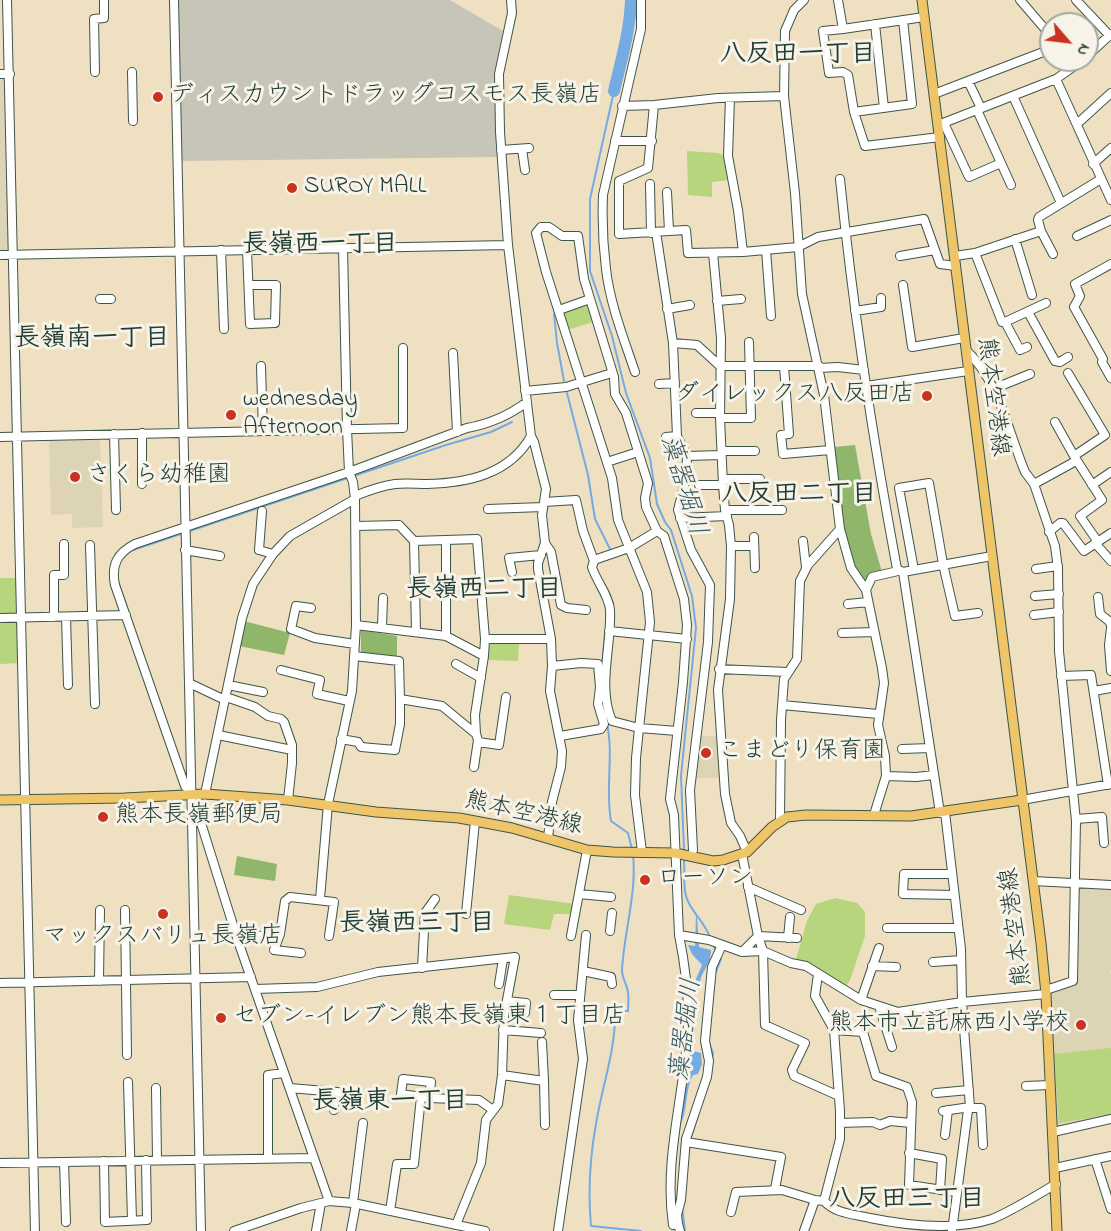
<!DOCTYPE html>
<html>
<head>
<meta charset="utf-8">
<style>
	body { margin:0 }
	#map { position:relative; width:1111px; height:1231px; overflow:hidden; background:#f0e0c2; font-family:"Indie Flower",sans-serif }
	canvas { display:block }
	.north { position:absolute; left:1039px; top:12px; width:60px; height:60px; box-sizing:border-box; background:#f7f3e8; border:2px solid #a1aaa0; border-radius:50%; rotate:118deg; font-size:16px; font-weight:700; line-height:24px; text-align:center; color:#1f3d34 }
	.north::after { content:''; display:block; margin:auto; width:21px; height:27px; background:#c8321e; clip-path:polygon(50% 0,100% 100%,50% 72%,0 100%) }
</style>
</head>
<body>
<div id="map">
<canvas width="1111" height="1231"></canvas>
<div class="north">N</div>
</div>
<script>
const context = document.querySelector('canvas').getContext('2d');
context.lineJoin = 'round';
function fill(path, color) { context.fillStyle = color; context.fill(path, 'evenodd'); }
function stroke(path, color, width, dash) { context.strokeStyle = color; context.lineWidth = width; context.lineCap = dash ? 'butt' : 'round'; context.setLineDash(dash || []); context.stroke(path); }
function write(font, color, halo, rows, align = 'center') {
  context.font = font + ' "Indie Flower","Klee One",sans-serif'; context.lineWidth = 6; context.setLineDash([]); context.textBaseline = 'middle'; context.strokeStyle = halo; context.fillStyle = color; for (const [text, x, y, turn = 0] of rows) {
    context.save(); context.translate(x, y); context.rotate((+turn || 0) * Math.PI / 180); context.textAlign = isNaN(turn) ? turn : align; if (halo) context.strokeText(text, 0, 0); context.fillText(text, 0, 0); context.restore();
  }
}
fill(new Path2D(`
	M0,75L7,76L11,252L0,253Z
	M100,439L103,527L72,528V514L51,515L49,441Z
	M696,736H719V778H697Z
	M1079,884L1111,887V970L1109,972L1111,974V1117L1056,1128L1049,995L1075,982Z`), '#ddd4b5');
fill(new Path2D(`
	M178,0H450L503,31L494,74L497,157L181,161Z`), '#c7c4b8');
fill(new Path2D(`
	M687,151L718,153L724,156L729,180L712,182V197L688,195Z
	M586,305L588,306L593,322L568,330L563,312Z
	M0,578H17L19,615H0Z
	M0,621H19L20,663L0,664Z
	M519,642L518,661L488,660L487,643Z
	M509,895L575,904L573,914H554L550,930L504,924Z
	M835,898L857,903L865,912V936L850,980L845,988L795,962L807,921L816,904Z
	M1111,1048V1114L1059,1123L1054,1054Z`), '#b6d57c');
fill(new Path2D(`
	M855,445L871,534L882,572L871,575L865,582L853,565L846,539L834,447Z
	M244,621L290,633L284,655L239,646Z
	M361,630L397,636V658L361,654Z
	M237,856L277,864L275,881L234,875Z`), '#90b66c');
fill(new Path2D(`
	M696,914L697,916L699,947L711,950L710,960L702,975L694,999L695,1015L691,1045L693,1051L701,1053L702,1064L698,1074L693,1075C685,1090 688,1108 681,1124L685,1091L690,1073L692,988L702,965L692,954L688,945L695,946Z`), '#74abe3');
stroke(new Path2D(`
	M614,91L590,199V271L612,336L626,393L650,458L657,504L665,522L671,530L692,596L696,628L681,776L684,849
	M554,314L557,343L564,381
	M567,393L588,475L595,519L611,551
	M130,551L446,445L491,432L512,422
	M118,581L129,613
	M597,587L605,603
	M602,667L605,632
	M607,724C614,756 605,788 611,821L628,833L632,849
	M633,855C637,893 624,932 622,970C622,978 627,985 628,992C629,998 628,1005 628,1011H615C616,1050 602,1086 596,1124C590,1157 588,1193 591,1226L641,1231
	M684,861C685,872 683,886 686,896C690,911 703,920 709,935
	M714,947L715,950
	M715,974L721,959
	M708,1040L713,1053L712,1060
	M690,1141L698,1115
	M682,1207L685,1231`), '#74abe3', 2);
stroke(new Path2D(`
	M614,91C621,61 630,31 631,0`), '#74abe3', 12);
const minor = new Path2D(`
	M7,0L35,1231
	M174,0L201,1231
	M511,0L512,13L499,74L500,132L508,245L531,436L534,442L546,489L542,515L545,543L538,563V569L551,639L552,666L550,691L562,751L561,767L552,802L548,838
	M838,0L843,29L924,17
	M1020,0L1051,36
	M1076,0L1110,36
	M875,24L884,108
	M843,29L823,31L829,73L843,72L848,75L854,112L865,146L940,137
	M1087,56L1111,34
	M95,72L94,19L104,18V0
	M132,72L133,121
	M0,74H10
	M1056,79L1111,200
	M968,81L981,108
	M934,94L1051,49
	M1013,96L1061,203
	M730,98L728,156L738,210L743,252
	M654,105L648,168L619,181V234L686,230L688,253L743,252L798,247L818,237L924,219L940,264L956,266
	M622,106L654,105L718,98L784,96
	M977,110L1011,185
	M854,112L912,104L903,20
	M944,123L969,177L1001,163
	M1077,124L1111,93
	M938,125L1056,79L1083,60
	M615,141H652
	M522,149L525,170
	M501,150L529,148
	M1093,164L1111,148
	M840,179C853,310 873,440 897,569L903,572L992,556
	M650,184L651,233
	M667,192L669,231
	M1041,231L1053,254
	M656,232L673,343L697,345L720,366H819
	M1077,236L1111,220
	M1015,239L1032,295
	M221,250L224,329
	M247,250L250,324L275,323L276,285H249
	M766,250L771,316
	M713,253L721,338L720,418L723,485L725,510L729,525L731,546L730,599L718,690L725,794L731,823L740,836L747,852
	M975,253L1002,322H1005L1046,303
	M0,255L508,245
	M900,256L935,250
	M955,256L975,253L1041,231L1038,220L1039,217L1101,179
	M1111,264L1075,284L1080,296L1074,307L1103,359L1102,362L1111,378
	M903,285L912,347L964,338
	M100,299H111
	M717,301L741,299
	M667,309L690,305
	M559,310L590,299
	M855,311L881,307V298
	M1028,312L1055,361L1060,362L1068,357
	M1005,322L1020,350L1027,347
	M673,343L677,436L687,456L721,455
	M966,350C999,381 1008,431 1025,472L1034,484L1055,546L1058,569L1059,651L1076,821L1073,981L1046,990
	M453,353L457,432
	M261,366L263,431
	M784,366L789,434L781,435L783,454L830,450
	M819,368L838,367L864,370
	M635,372C624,339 610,304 606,269C603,245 602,219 603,195L641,29V0
	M1068,373L1105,435L1074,456L1102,500L1080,516L1098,542
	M659,384L675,383
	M866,386L968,371
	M993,389L1030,374
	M525,391L566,387L612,373
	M696,413H720
	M720,418H751L749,342
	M1055,422L1074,456
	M142,433V484
	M114,434L116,510
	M0,437L403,428V348
	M666,437L677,436
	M722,451H755
	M687,456L686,478L678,510L691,550L710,585L708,642L690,790L693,850
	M607,462L638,452
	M723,479H760
	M1034,484L1076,461
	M699,485H723
	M1092,485L1111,472
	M355,496C367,491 381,486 395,484C405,483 417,484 427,484C468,483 510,474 531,436
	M544,502L576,500L583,531L594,561
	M488,509L543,507
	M725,510H782
	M262,511L259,550L273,554
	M680,518L727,516
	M356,526L399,525L414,541L477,539L485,639H551
	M840,529L851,568L866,590L882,668L884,683L878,725L885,756L886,776L874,815
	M657,531L629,548L597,559L594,561L592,567C596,581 609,595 610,610C612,645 597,687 612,721L639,728L677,731
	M1049,532L1060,523H1063L1084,551L1111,533
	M754,537L755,568
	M446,540V636L484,656L485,639
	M414,541L416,631
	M803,541L806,567
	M545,543L551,552L561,605L567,608L586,610
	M1095,543L1111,561
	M90,545L95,704
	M731,546H754
	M185,550L220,556
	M1036,569L1058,566
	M914,570L899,488L929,483L943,564L955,616L978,613
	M512,572L509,558L541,555
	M903,572L940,813
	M866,590L872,577L898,571
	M1035,596L1059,594
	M1098,597L1100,614L1109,621L1111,625
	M848,604L868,602
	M311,608L296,606L291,629L315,638L355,644
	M1034,615L1059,612
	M54,617V575H64V544
	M66,617L68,685
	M0,618L126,615
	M356,625L446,636
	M382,627L383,598
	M1111,628L1109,645L1111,671
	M609,631L687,639
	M842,633L874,632
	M354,656L399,661L400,699L442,706L476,734
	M456,664L481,678
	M552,666L581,663L598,664L600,687L598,704L604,724L601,729L560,736
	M719,669L787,672
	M281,670L320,680L317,694L349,701
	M1061,676L1091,675L1108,785
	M189,683L225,700
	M228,685L263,692
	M1094,691L1111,688
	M226,697L255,707L268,716L281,719L284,722L292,745V763L288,800
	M782,705L878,714
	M218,735L292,750
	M341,739L358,742L361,747L395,750L400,724V699
	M478,742L499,745L506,697
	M902,749L930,748
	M474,767L478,740L476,734L475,715L484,656
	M886,776L916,777L934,775
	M205,794L242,618L253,584L273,554L290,536L355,499
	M193,796L185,786L115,585C111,565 117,553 135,544L349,472L467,428C490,424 508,416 527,402
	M1022,800L1111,784
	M196,807L238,941L329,1201
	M945,812L961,949L962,1002L970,1107L968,1110L952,1231
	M1076,819L1102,817L1104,843
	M780,820L781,720L784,679L797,659L800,581L808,565L840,529L824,395L802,294L795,193L784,96L785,31L794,10L804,0
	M642,852L635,795L636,758L650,622L647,592L618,520L612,478L546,272L536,233L541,227H549L562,236H578L584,279L614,377L615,394L626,413L648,483L645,498L646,507L657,531L664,536L684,599L687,625L683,682L670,799L674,815L679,935C686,969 690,1007 687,1041C682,1103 664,1163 673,1225L678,1224L680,1231
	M742,854L758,936L763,951L765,1025L805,1043L792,1070L794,1076L839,1096
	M952,874H904L903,894L954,895
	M1033,881L1111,885
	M748,887L801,910
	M579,894L611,897
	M320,899L328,804L352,691L356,625L355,499L353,482L349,472L347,429L343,248
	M125,910L127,1055
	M466,914L475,821
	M887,928H958
	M610,931L612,913
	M280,934L274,950L301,953
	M679,935L709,940L742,952L763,951L791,963L806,966L861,1000L898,1012L962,1002L1046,994
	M571,936L587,850
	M788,938L790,917
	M238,941L258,936L280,934L285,901L290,897L334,902L329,936
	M742,952L758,936L797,938
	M933,962L961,960
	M872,966L896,967
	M422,968L425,913L435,899
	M583,971L611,977L612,984
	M818,974L815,996L834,1030L840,1111V1139L824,1201
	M99,981L100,910
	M0,983L251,977
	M499,984L503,959
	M255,989L317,987L378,972L515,957L504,1016L502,1075L498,1104L486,1120L481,1163L456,1225
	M554,995H580
	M861,1000L879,948
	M507,1001L526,1003L525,1013
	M879,1006L892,1047
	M503,1030L541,1033
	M834,1030L863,1032L876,1076L907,1087L912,1102L909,1185L956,1192
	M542,1042L544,1081
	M502,1075L544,1081L545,1125
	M128,1082L132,1220
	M1026,1086L1050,1085
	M156,1088L157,1160
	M290,1088L348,1093
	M936,1093L969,1090
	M429,1098L401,1094L403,1079L431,1082L429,1098L479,1100L493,1110
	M969,1108H981L983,1145
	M334,1110L335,1092
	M943,1111L970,1107
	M840,1123L873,1122L880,1125L890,1121L911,1123
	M1053,1132L1111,1119
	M945,1135L948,1110
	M686,1142L781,1157L775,1189
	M909,1153L942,1159L940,1190
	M268,1158V1075L284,1073
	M1095,1159L1111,1209
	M104,1161L105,1222L147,1220L146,1160
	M64,1162L66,1222
	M0,1163L314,1158
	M1055,1168L1111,1156
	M353,1203L363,1123
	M390,1211L397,1164H414L421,1097
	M731,1212L736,1192L782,1190L815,1200
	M678,1224L677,1215L681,1200L686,1139L707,1077L709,1061L705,1041L712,967L722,945
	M234,1231L301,1208L329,1201L353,1203L485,1231
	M316,1231L321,1203
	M351,1231L356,1204
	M558,1231L583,1059L578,1020L586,935
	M804,1231L815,1200L824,1201C836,1214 854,1214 870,1218C909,1226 954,1231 992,1219C1014,1210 1035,1196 1056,1184`);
const major = new Path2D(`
	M922,0L1041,943L1046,994L1057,1231
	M0,800L124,798L205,794L288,800L376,812L459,818L512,828L587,850L613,852L675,853L713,861L723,860L747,852L772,827L787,817L806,815L911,816L1022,800`);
stroke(minor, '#3e5549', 10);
stroke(major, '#3e5549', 11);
stroke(minor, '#fff', 8);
stroke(major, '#eec569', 9);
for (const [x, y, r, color] of [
	[158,97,6,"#c8321e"],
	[292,188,6,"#c8321e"],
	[927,396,6,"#c8321e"],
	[231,415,6,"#c8321e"],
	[75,477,6,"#c8321e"],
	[706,753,6,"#c8321e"],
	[103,817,6,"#c8321e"],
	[645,880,6,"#c8321e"],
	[163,914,6,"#c8321e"],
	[221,1018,6,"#c8321e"],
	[1081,1025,6,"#c8321e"]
]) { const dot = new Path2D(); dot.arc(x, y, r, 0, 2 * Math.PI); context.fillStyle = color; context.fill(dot); stroke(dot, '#f7f3e8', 2); }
write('24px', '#1f3d34', '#f7f3e8', [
	["ディスカウントドラッグコスモス長嶺店",170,97],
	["SUROY MALL",304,188],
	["ダイレックス八反田店",915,396,"right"],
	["wednesday",243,401],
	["Afternoon",243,429],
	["さくら幼稚園",87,477],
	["こまどり保育園",718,753],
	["熊本長嶺郵便局",115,817],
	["ローソン",657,880],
	["マックスバリュ長嶺店",163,938,"center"],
	["セブン-イレブン熊本長嶺東１丁目店",233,1018],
	["熊本市立託麻西小学校",1069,1025,"right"]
], 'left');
write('24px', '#1f3d34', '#f7f3e8', [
	["熊本空港線",991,397,83],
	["熊本空港線",523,815,13],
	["熊本空港線",1018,927,-97]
]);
write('bold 26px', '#1f3d34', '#f7f3e8', [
	["八反田一丁目",798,57],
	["長嶺西一丁目",320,247],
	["長嶺南一丁目",92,341],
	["八反田二丁目",799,497],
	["長嶺西二丁目",484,592],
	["長嶺西三丁目",417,926],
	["長嶺東一丁目",390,1104],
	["八反田三丁目",907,1202]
]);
write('italic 26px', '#345860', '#f7f3e8', [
	["藻器堀川",681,486,73],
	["藻器堀川",688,1030,-83]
]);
</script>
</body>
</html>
